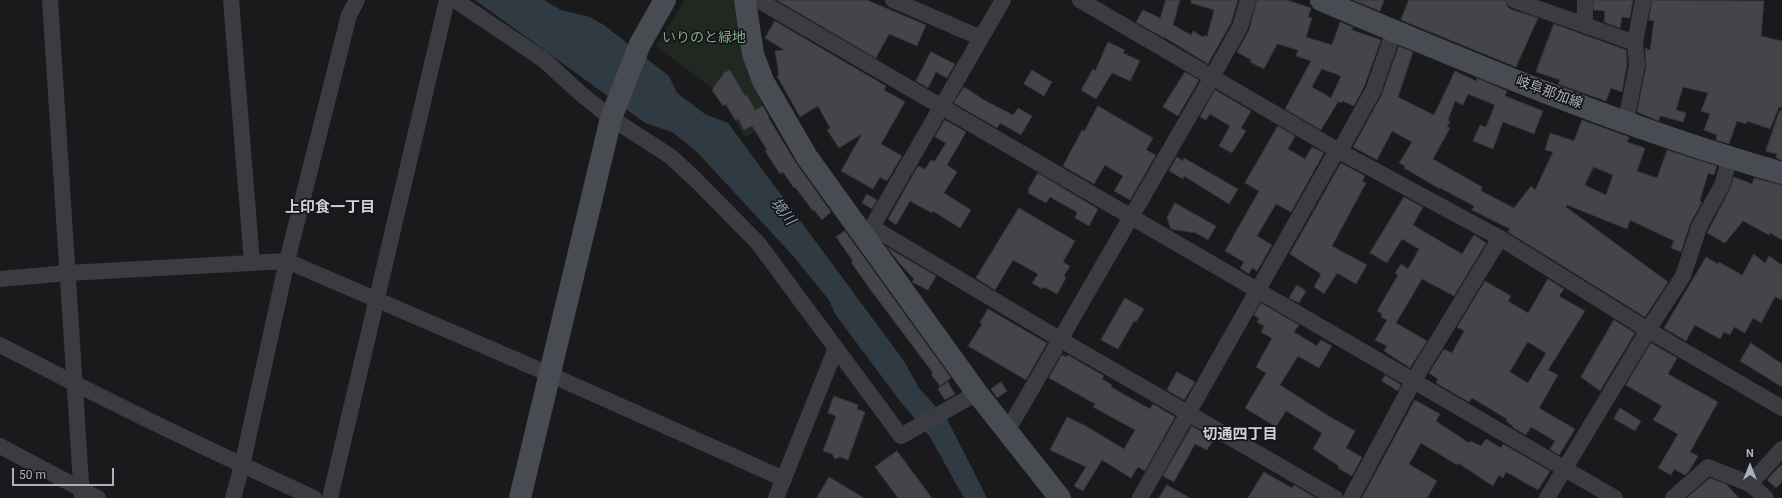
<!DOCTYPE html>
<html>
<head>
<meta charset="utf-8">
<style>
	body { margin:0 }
	#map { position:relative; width:1782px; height:498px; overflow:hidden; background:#1a1a1d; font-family:Roboto,sans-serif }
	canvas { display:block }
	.north { position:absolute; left:1730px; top:446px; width:40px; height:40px; -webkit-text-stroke:3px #151518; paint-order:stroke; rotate:0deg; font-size:11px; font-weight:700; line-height:16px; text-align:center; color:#acb1bd }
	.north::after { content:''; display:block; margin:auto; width:14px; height:18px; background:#acb1bd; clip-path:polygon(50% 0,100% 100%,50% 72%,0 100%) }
	.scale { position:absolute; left:12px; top:468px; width:102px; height:18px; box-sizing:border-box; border:2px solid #acb1bd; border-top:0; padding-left:5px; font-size:12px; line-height:14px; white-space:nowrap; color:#acb1bd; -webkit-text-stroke:3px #151518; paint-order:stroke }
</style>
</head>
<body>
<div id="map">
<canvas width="1782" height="498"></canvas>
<div class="north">N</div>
<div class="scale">50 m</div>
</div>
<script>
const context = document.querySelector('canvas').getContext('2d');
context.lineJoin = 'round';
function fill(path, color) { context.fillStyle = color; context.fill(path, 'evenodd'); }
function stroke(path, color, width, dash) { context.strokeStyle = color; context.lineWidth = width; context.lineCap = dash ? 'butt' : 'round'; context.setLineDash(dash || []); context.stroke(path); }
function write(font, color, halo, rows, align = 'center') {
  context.font = font + ' Roboto,"Noto Sans JP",sans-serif'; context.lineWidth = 3.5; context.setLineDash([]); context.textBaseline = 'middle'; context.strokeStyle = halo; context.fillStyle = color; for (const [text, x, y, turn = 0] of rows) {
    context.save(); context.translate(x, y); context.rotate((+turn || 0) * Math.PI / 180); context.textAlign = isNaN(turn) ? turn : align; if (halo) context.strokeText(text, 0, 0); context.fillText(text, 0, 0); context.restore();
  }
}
fill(new Path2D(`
	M685,0H734L746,70L772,124L745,137L717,92L656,46Z`), '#202821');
fill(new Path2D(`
	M475,0H544L561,10L590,17L604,25L669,76L677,93L705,114L728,123L904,361L919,388L947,419L987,498H964L930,437L900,401L835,314L829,300L794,257L697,152L672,132L645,123Z`), '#2f3a42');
const building = new Path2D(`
	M777,0H867L926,25L917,46L889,34L876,58Z
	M1166,0H1180L1173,25L1191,35L1193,31L1203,37L1205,35L1207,37L1214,10L1191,3V0H1238L1231,23L1208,64L1164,37V38L1136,22L1143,10L1160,18Z
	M1257,0H1287L1311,8L1308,17L1312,18L1306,37L1332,45L1340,22L1353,27L1352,30L1355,31L1381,40L1364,87L1354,106L1342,101L1341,103L1335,100L1338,102L1321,130L1285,109L1311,61L1296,56L1298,50L1277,44L1264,69L1250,62L1251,60L1237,52L1249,30ZM1322,69L1341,76L1331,98L1312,87Z
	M1353,0H1384L1380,11Z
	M1409,0H1505L1507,6L1510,9L1538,18L1516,67L1401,20Z
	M1594,0H1633L1630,18L1622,17L1620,28L1604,22L1605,11L1594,10Z
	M1652,0L1764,1L1761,36L1782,41V108L1779,107L1770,129L1747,121L1746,124L1737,121L1729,144L1716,140L1717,135L1704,130L1710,114L1701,111L1708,93L1683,87L1676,110L1686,113L1683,122L1660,116L1659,121L1637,112L1646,67L1645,48L1650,50L1654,21L1649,20Z
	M775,21L886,86L884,90L905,102L881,144L902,156L887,181L880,177L873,189L841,171L862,134L839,148L827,130L830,128L818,106L800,117L777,76L779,75L775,51L784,50L765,38Z
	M1554,24L1626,50L1627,64L1622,92L1611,88L1606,101L1558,84L1560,80L1536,72Z
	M1108,42L1125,50L1123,53L1140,61L1130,81L1112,73L1096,99L1081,90L1093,69L1095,71Z
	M1399,46L1413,52L1398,97L1434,115L1455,71L1476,81L1477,78L1507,91L1505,96L1543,111L1534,134L1503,122L1493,149L1473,141L1480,125L1486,127L1495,105L1468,94L1463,105L1455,101L1448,120L1450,122L1447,127L1450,128L1433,159L1482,187L1481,191L1514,208L1531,186L1535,190L1553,152L1545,150L1550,133L1574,141L1582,120L1629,137L1627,142L1645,148L1637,171L1657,178L1667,150L1717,166L1714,175L1708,173L1700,201L1702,202L1690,224L1681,252L1671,248L1674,241L1630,220L1627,229L1567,205L1566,207L1668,282L1645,317L1508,232L1510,229L1472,210L1474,206L1440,188V189L1404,168L1405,166L1399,163L1412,142L1392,131L1377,160L1353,147L1381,96ZM1594,167L1613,175L1606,195L1585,185Z
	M931,52L955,64L947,78L936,72L928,88L916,81Z
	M730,70L745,96L747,95L755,110L763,106L769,117H768L796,163L831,212L822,220L814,210L813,211L795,187L794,188L783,172L780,174L765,151L767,150L752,126L744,130L738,119L735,120L726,104L723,106L712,90L724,73Z
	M1032,70L1052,82L1044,96L1024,84Z
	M1185,72L1199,80L1178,116L1163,107Z
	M964,87L984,100L1013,115L1018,108L1032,116L1021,135L1000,123L997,128L954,103Z
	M1215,90L1251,111L1241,128L1246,131L1232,153L1219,146L1230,126L1210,114L1206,120L1200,117Z
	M1098,106L1153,138L1146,150L1156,155L1130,200L1114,191L1123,176L1105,165L1094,184L1063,166L1082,130L1084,131Z
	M1780,110L1782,111V160L1776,158L1777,154L1766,151Z
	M945,120L966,132L947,165L957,172L944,193L971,210L960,228L933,211L932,213L910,201L896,225L888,219L918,166L925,169L931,160L934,162L946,143L935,137Z
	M1278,126L1295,136L1288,149L1305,159L1312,147L1324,153L1291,212L1276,204L1257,236L1272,245L1257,271L1252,268L1249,274L1240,268L1244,262L1225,251L1259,191L1245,183Z
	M1177,157L1183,161L1184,158L1238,189L1229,204L1184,176L1183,179L1169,171Z
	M1341,163L1365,176L1362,181L1366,183L1332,246L1367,265L1356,284L1337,273L1324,294L1314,287L1321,274L1290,254Z
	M1038,173L1098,209L1089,226L1075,218L1077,212L1050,197L1046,203L1028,193L1029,191L1028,190Z
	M1734,177L1752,184L1754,178L1782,185V240L1770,233L1769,235L1743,221L1725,243L1707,233L1730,189Z
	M867,194L877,200L872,209L862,203Z
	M1404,197L1423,207L1413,225L1462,254L1474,235L1486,243L1454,296L1422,279L1396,323L1427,341L1410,368L1384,351L1387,346L1375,340L1387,320L1381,317L1382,314L1377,311L1398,275L1395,273L1401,264L1408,269L1419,249L1402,239L1387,263L1370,253Z
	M1175,203L1216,226L1208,240L1196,233L1171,229L1167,218Z
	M1019,208L1075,241L1063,262L1070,266L1064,276L1066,278L1057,294L1044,287L1042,289L1032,283L1038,274L1013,260L995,290L976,278Z
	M845,231L951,378L940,386L931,374L933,373L867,285L851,262L853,261L836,237Z
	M887,247L936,276L928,290L912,282L914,279L900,264Z
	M1754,254L1765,263L1769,256L1782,265V300L1775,297L1761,323L1753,318L1745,333L1734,327L1730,335L1724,332L1720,339L1695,325L1686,341L1664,328L1706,257L1718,264L1719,262L1742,275Z
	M1548,279L1564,289L1559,296L1585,311L1548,370L1558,375L1539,408L1575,429L1559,455L1550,449L1555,441L1531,427L1526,435L1512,427L1513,426L1506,421L1507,419L1472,398L1469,402L1436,383L1438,379L1429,373L1444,349L1452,353L1464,331L1457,327L1485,281L1511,296L1508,301L1528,313ZM1528,342L1546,353L1528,383L1510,372Z
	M1297,285L1306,291L1299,303L1289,298Z
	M1125,298L1144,309L1136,322L1134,321L1118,349L1101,340Z
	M1261,303L1299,325L1294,332L1317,346L1321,340L1332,346L1319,368L1298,356L1280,385L1327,415L1355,431L1346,448L1362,457L1352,476L1338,468L1339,466L1313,449L1322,433L1286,411L1276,427L1245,408L1266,373L1256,367L1272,338L1261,332L1264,326L1257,322L1259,319L1254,315Z
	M988,309L1047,343L1026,380L968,346L982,324L980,323Z
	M1614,320L1635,333L1600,391L1581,377Z
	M1651,343L1677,358L1668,374L1718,402L1690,452L1698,456L1689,471L1685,475L1674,469L1671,475L1658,468L1678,434L1653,420L1662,406L1626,385Z
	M1751,343L1782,364V387L1740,361Z
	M1062,355L1067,357L1068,355L1104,376L1102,379L1112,385L1111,387L1150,409L1153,404L1175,417L1145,471L1138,467L1131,478L1102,460L1083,491L1074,486L1086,467L1050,450L1067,417L1084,425L1124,449L1135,430L1093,407L1095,404L1049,378Z
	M1177,372L1195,382L1184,400L1167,390Z
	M1385,375L1401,385L1398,391L1382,381Z
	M948,382L955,394L945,400L938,389Z
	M1001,382L1007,391L997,398L991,389Z
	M834,396L858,405L857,409L865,412L848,460L840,457L835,459L832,454L823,451L836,416L828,413Z
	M1415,400L1440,414L1436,421L1469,443L1470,441L1481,446L1486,439L1501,448L1503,444L1550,471L1538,490L1506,472L1503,478L1499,475L1493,486L1458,463L1457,465L1421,443L1409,464L1437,481L1427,498H1362Z
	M1620,408L1641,421L1635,431L1614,419Z
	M1192,426L1214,439L1207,450L1195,444L1174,482L1163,476Z
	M897,451L932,498H898L875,467Z
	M1781,465L1782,466V482L1776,488L1767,480Z
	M1264,472L1292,488L1294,485L1316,498H1248Z
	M829,477L864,498H817Z
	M1710,478L1726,484L1739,498H1687Z
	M1167,485L1190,498H1159Z`);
fill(building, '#44454a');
stroke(building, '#343439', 1);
stroke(new Path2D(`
	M50,0L82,498
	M231,0L252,263
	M455,0L544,60L580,93L611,118L670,156L696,180L758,243L901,436L977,393
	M758,0L1615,498
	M893,0L981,38
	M1080,0L1337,150L1500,238L1648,330L1782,408
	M1514,0L1635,43
	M1585,0V25
	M1626,121L1637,65L1635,43L1643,0
	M872,227L1061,340L1335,498
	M864,236L872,227L1003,0
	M0,279L68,273L287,261L549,374L784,479
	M0,345C103,399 208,450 314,498
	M1005,428L1013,421L1212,77L1240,27L1248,0
	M0,446L98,498
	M1750,484L1782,449
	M233,498L242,466L287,261L349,15L357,0
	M330,498L447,0
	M776,498L836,348
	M1140,498L1337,150L1343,145L1373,91L1394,31
	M1351,498L1414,380L1500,238
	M1547,498L1648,330L1683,276L1699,227L1722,185L1730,158
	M1673,498L1708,467L1750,484L1766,498`), '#3b3c42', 16);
stroke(new Path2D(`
	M745,0L753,54L763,81L807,157L977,393L1060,498
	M1321,0C1472,64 1624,128 1782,173
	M520,498L611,118L640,44L665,0`), '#494b52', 22);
write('14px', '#83a885', '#151518', [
	["いりのと緑地",704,38]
]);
write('14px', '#acb1bd', '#151518', [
	["岐阜那加線",1549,93,20]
]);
write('bold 15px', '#ced1d8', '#151518', [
	["上印食一丁目",330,208],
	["切通四丁目",1240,435]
]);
write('italic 15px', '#839fb8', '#151518', [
	["境川",782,212,51]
]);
</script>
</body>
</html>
